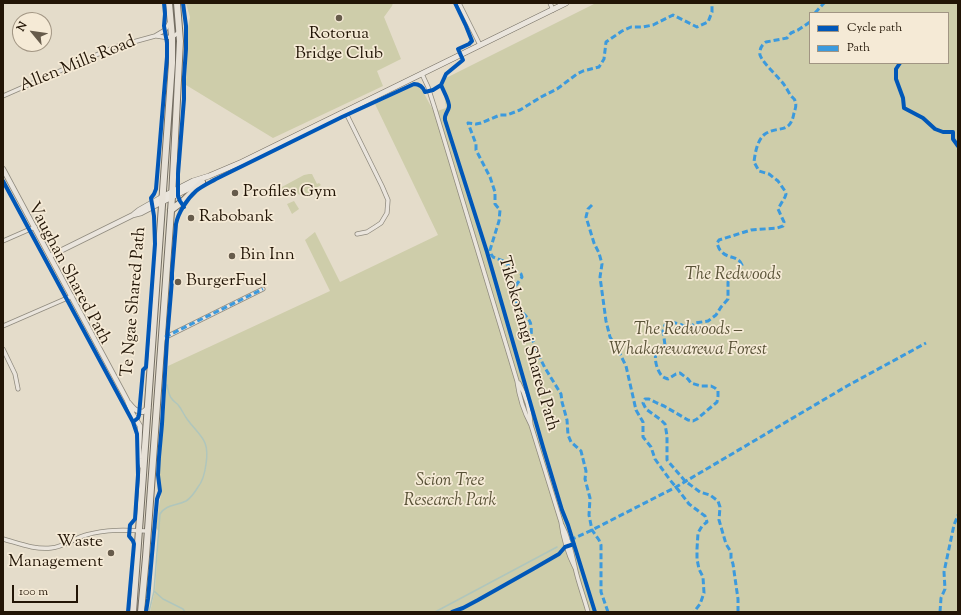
<!DOCTYPE html>
<html>
<head>
<meta charset="utf-8">
<style>
	body { margin:0 }
	#map { position:relative; width:961px; height:615px; overflow:hidden; background:#e4dcca; font-family:"Sorts Mill Goudy",serif }
	canvas { display:block }
	.frame { position:absolute; inset:0; border:4px solid #221506; pointer-events:none }
	.legend { position:absolute; left:809px; top:12px; width:140px; height:52px; box-sizing:border-box; background:#f5ead6; border:1px solid #a19583; margin:0; padding:5px 7px; list-style:none; font-size:12px; color:#221506 }
	.legend li { display:flex; align-items:center; gap:8px; height:20px }
	.legend b { width:20px; border:1px solid #a19583 }
	.north { position:absolute; left:12px; top:12px; width:40px; height:40px; box-sizing:border-box; background:#f5ead6; border:1px solid #a19583; border-radius:50%; rotate:299deg; font-size:11px; font-weight:700; line-height:16px; text-align:center; color:#221506 }
	.north::after { content:''; display:block; margin:auto; width:14px; height:18px; background:#665b4b; clip-path:polygon(50% 0,100% 100%,50% 72%,0 100%) }
	.scale { position:absolute; left:12px; top:585px; width:66px; height:18px; box-sizing:border-box; border:2px solid #221506; border-top:0; padding-left:5px; font-size:12px; line-height:14px; white-space:nowrap; color:#221506; -webkit-text-stroke:3px #f5ead6; paint-order:stroke }
</style>
</head>
<body>
<div id="map">
<canvas width="961" height="615"></canvas>
<div class="frame"></div>
<ul class="legend">
<li><b style="height:5px;background:#0057b8"></b>Cycle path</li>
<li><b style="height:5px;background:#3c9add"></b>Path</li>
</ul>
<div class="north">N</div>
<div class="scale">100 m</div>
</div>
<script>
const context = document.querySelector('canvas').getContext('2d');
context.lineJoin = 'round';
function fill(path, color) { context.fillStyle = color; context.fill(path, 'evenodd'); }
function stroke(path, color, width, dash) { context.strokeStyle = color; context.lineWidth = width; context.lineCap = dash ? 'butt' : 'round'; context.setLineDash(dash || []); context.stroke(path); }
function write(font, color, halo, rows, align = 'center') {
  context.font = font + ' "Sorts Mill Goudy",serif'; context.lineWidth = 3.5; context.setLineDash([]); context.textBaseline = 'middle'; context.strokeStyle = halo; context.fillStyle = color; for (const [text, x, y, turn = 0] of rows) {
    context.save(); context.translate(x, y); context.rotate((+turn || 0) * Math.PI / 180); context.textAlign = isNaN(turn) ? turn : align; if (halo) context.strokeText(text, 0, 0); context.fillText(text, 0, 0); context.restore();
  }
}
fill(new Path2D(`
	M186,3H393L392,6L384,17L401,59L377,71L383,86L273,138L186,85L188,28L190,17Z
	M596,3H958V612H150L155,590L159,532L156,528L159,506L161,494L159,470L165,409L166,385L168,366L330,291L305,240L315,232L340,282L438,235L375,104L416,85L418,86L421,88L434,112L446,108L442,80ZM810,13H948V63H810Z
	M309,174H312L317,184L319,183L321,185L313,190L314,194C311,193 307,193 304,193C299,195 298,196 294,190L284,196L280,188L304,175Z
	M294,201L299,209L292,214L287,204Z`), '#cecdaa');
stroke(new Path2D(`
	M154,591L163,599L183,609L185,612
	M149,612L154,591L160,514C166,504 177,506 186,501C191,498 195,492 198,487C203,481 205,472 206,464C210,439 200,437 187,419C184,415 182,410 179,406C177,403 174,402 172,399C169,396 168,390 167,385
	M435,612L557,547`), '#b0c6bc', 1.5);
const minor = new Path2D(`
	M459,3L480,45
	M550,3L553,10
	M156,36C166,37 171,40 179,32
	M422,74L428,87L435,109L517,381C519,396 524,412 531,425
	M3,96L103,52L115,47L155,36L165,30L170,22
	M345,111L382,186L388,200L387,213L381,223L375,227L367,232L357,234
	M3,241L35,227
	M3,326L72,296
	M162,339L263,289
	M3,349L15,374L18,389
	M519,383C526,396 530,411 531,425L561,522C563,538 568,554 575,568
	M562,525C569,538 572,553 575,567C578,582 584,597 588,612
	M3,539C18,543 35,550 51,548C64,547 74,538 86,535C106,529 127,530 147,531`);
const tertiary = new Path2D(`
	M3,169L127,400L132,413L140,426L139,448L140,459L142,466
	M134,214L139,210L162,197
	M50,256L133,215L141,213L162,202
	M129,403C133,408 136,412 143,412L148,408`);
const secondary = new Path2D(`
	M162,197L193,181L209,176L242,162L566,3
	M162,202L200,183`);
const trunk = new Path2D(`
	M171,210L183,201L202,182
	M133,612L143,475L172,63V37L169,3
	M141,612L146,557L172,197L180,41L177,3`);
stroke(minor, '#8f8a7e', 5);
stroke(tertiary, '#8f8a7e', 6);
stroke(secondary, '#746e63', 6);
stroke(trunk, '#746e63', 8);
stroke(minor, '#eae5dd', 3.5);
stroke(tertiary, '#eae5dd', 4.5);
stroke(secondary, '#eae5dd', 5);
stroke(trunk, '#e7e1d7', 6);
stroke(new Path2D(`
	M815,13L824,3
	M592,205L588,209L586,217L594,243L599,253L602,264L600,277L606,321L610,337L617,348L626,366L636,410L643,422V437L651,447L655,459L670,480L676,487L689,504L705,516L707,522L702,526L698,533L697,549V559L699,569L703,577L704,593L700,604L694,612
	M165,337L263,289
	M570,540L592,530L676,487L847,386L926,343
	M608,612L601,592V545L599,540L592,530L589,515L590,498L585,479L586,471L581,451L571,442L568,435L567,420L562,402L561,394L545,368L537,352L534,343L531,338C532,321 531,320 518,309L514,288L522,277L521,274L513,269L503,261L493,257L491,254L490,250L499,221L500,210L495,204V192L490,177L476,150V144L468,123L476,124L481,123L500,115H507L520,110L541,97L557,89L577,74L583,71L599,67L604,59L606,42L622,31L631,27H643L653,25L673,15L697,27L708,22L712,12V3
	M738,612V599L733,564L731,558V552L726,544L719,520L720,507L718,501L710,495L700,492L685,481L667,460V436L665,424L661,420L646,409L643,403L645,399H649L657,403L664,406L688,420L693,421L697,419L717,402L718,396V391L715,388L711,386H701L691,383L688,379L680,373L676,374L668,379C666,378 664,378 662,376C657,371 653,357 657,351C658,348 662,346 665,345L663,331L665,325L668,323L671,322L680,324L684,326H692L695,323L708,321L716,315L721,307L728,299V282L730,279L736,274L742,265C738,255 728,259 722,252C719,250 718,246 717,243L719,240L751,230L777,228L783,226L784,222L778,209L785,197L786,194L785,191L778,181L769,174L759,171L754,162C755,154 757,140 765,134C779,125 790,135 794,113C795,110 797,104 795,101C795,99 793,98 791,96C789,93 787,89 785,86C779,77 764,65 760,55C759,50 762,44 766,42L787,38L791,33L798,30L810,22
	M940,612L941,598L945,589L944,572L954,525L958,515`), '#3c9add', 3, [6, 3]);
stroke(new Path2D(`
	M183,3L186,26V49L184,77V99L178,174V196L180,201L184,207
	M900,63L896,69V79L903,98L904,108L923,118L935,129L943,132H953V139L958,146
	M441,85C443,90 450,102 449,107C448,112 444,114 445,120L487,252L543,447L562,510L568,525L595,612
	M3,181L133,422
	M128,612L134,544L133,541L129,536L130,525L135,519L138,475L137,434L133,422L138,418L139,415L143,370L146,367L155,244L154,216L151,198L154,194L156,189L167,57V43L164,26L165,14L164,3
	M146,612L148,599L157,499L160,491L158,475L159,457L162,424L167,340L172,280V273L176,224C178,213 187,199 196,191C202,186 209,183 216,179L342,117L414,84C420,84 423,87 425,92L433,90L441,85L446,74L463,60L458,49L469,44L472,41L466,26L455,3
	M452,612L463,608L478,600L533,569L559,554L565,547L574,544`), '#0057b8', 4);
for (const [x, y, r, color] of [
	[339,18,4,"#665b4b"],
	[235,193,4,"#665b4b"],
	[191,218,4,"#665b4b"],
	[232,256,4,"#665b4b"],
	[178,282,4,"#665b4b"],
	[111,553,4,"#665b4b"]
]) { const dot = new Path2D(); dot.arc(x, y, r, 0, 2 * Math.PI); context.fillStyle = color; context.fill(dot); stroke(dot, '#f5ead6', 1.5); }
write('17px', '#221506', '#f5ead6', [
	["Rotorua",339,35,"center"],
	["Bridge Club",339,55,"center"],
	["Profiles Gym",243,193],
	["Rabobank",199,218],
	["Bin Inn",240,256],
	["BurgerFuel",186,282],
	["Waste",103,543,"right"],
	["Management",103,563,"right"]
], 'left');
write('17px', '#221506', '#f5ead6', [
	["Allen Mills Road",78,65,-22],
	["Vaughan Shared Path",68,274,62],
	["Te Ngae Shared Path",135,302,-85],
	["Tikokorangi Shared Path",527,344,74]
]);
write('italic 17px', '#585136', '#f5ead6', [
	["The Redwoods",733,276],
	["The Redwoods –",688,331],
	["Whakarewarewa Forest",688,351],
	["Scion Tree",450,482],
	["Research Park",450,502]
]);
</script>
</body>
</html>
